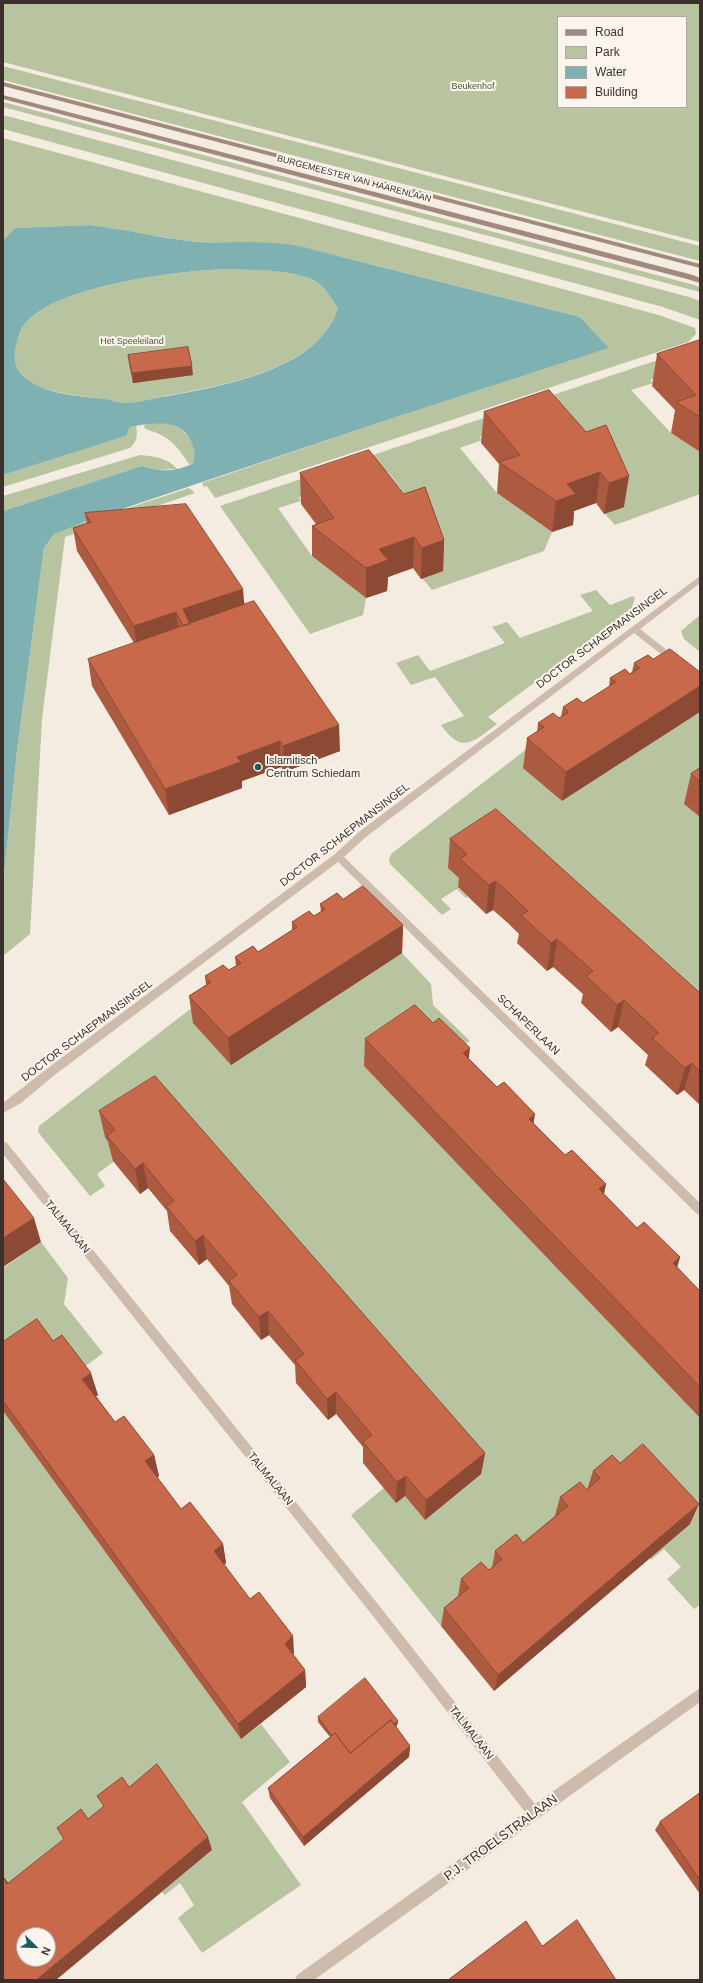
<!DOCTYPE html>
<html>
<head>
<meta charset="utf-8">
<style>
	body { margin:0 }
	#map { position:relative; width:703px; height:1983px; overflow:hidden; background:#f4ebe1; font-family:Arial,sans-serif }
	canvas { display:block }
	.frame { position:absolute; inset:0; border:4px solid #3b302b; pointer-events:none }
	.legend { position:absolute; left:557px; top:16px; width:130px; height:92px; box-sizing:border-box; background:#fbf5ee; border:1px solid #aea6a0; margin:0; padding:5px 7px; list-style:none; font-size:12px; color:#3b302b }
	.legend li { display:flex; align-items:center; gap:8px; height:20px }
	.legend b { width:20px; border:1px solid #aea6a0 }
	.north { position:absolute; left:16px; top:1927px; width:40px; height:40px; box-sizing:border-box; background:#fbf5ee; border:1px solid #aea6a0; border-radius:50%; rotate:113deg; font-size:11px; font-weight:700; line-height:16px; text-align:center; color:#3b302b }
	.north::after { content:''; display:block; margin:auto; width:14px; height:18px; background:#1f5a5e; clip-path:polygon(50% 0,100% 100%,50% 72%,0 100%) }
</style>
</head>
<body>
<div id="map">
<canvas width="703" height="1983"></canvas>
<div class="frame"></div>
<ul class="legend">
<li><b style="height:5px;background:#a18a7d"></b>Road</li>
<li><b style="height:11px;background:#b8c4a0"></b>Park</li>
<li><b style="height:11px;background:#7fb0b2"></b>Water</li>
<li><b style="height:11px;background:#c8694b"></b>Building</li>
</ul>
<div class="north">N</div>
</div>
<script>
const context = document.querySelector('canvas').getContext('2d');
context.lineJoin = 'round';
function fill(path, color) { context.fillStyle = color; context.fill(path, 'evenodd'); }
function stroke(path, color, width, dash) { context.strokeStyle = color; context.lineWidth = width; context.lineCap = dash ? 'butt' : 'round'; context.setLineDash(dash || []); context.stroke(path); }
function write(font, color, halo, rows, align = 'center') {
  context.font = font + ' Arial,sans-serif'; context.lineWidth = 4; context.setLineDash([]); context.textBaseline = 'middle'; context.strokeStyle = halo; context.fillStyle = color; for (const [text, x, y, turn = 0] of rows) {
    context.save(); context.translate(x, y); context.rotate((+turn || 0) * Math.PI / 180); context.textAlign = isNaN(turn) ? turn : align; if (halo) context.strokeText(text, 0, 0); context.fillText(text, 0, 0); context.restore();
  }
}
fill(new Path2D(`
	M3,3H700V242L3,62ZM558,17H686V107H558Z
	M3,66L700,246V261L3,80Z
	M3,102L694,285L700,287V292L3,107Z
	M3,115L689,297L700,301V320L663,307L3,129Z
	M3,138L659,315L695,328L696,334L688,342L215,498L207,486L204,487L202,483L378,423L609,348L580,317L342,257L227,243L188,241L90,225L15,228L3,240Z
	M226,269C255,271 292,267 317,282C327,288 332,299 338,309C332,324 324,336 311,347C275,376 210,388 165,396C152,399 138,403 125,403C117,403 108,400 100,399C78,395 51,394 31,382C17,374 12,362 16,346C18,339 19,332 23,326C53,285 178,271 226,269Z
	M700,346V363L650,380L653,383L631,390L671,433L700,452V494L615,525L605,514L624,506L539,417L479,437L482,440L460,448L497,493L552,532L544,551L432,590L422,578L443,571L424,518L388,472L365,479L362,476L299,497L301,501L278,508L312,556L366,598L363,615L310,634L220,506Z
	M153,423C162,423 169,423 177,427C189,433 204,455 190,465C175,444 170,436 145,429L144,425Z
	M136,426C138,436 137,441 130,448L3,487V475L126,436L130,427Z
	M140,455C152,456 169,458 177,469L155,470L142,466L3,511V496Z
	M189,488L195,493L65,537L42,719L30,934L3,956V884L17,751L44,548L54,534L67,528Z
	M596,590L610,605L633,596L635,598L632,607L634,609L488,717L497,724C473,742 462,755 441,725L464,716L435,677L411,685L396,663L418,655L430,671L505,643L492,627L507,622L520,638L593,611L580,595Z
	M700,615V652L684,639L681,631Z
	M700,712V1028L465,883L458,888L468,897L466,898L457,889L441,899L451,909L442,915L390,864L389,860L391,854L542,737L562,801Z
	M402,953L431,984L433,1005L470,1041L448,1056L365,1066L700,1418V1605L694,1609L667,1579L681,1567L664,1549L651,1560L649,1558L466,1606L441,1626L351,1515L384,1488L396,1502L405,1496L425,1520L481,1474L121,1156L97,1174L105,1186L90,1196L38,1132L39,1126L220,986Z
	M41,1242L68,1278L64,1304L103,1353L79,1371L3,1370V1268Z
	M3,1411L241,1739L261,1724L290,1762L242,1802L301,1885L202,1953L178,1918L194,1905L180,1883L165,1895L162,1892L212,1850L3,1891Z`), '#b8c4a0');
fill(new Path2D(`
	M90,225C123,229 156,237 189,241C226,245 262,239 298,246L580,317L609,348L378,423L92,519L54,534L44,548L17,751L3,884V511L142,466C159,472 175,472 192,464C196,457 195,453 193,446C184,417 153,423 130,427L126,436L3,475V240L15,228ZM226,269C254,271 293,268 317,282C327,289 332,299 338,309C332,324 324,336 311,347C274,377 208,389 162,397C150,399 137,403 125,403C118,403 111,400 104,399C80,396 52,395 31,382C17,374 12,362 16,346C18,339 19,332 23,326C53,285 178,271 226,269Z`), '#7fb0b2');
fill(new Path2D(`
	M700,576V583L640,629L677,658L678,660L677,662H671L634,633L366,837L344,857L700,1203V1215L696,1213L338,862L52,1077L21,1103L3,1113V1103L44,1071L335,854L360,831Z
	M3,1141L7,1143L381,1608L535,1804L700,1688V1702L314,1980H295L297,1975L525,1812L373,1616L3,1154Z`), '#cdbbac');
fill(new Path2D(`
	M3,82L700,264V268L3,86Z
	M3,95L693,275L700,278V283L687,279L3,99Z`), '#a18a7d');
fill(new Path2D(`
	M700,340V452L671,433L675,410L652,386L657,354Z
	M128,355L193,375L133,383L129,364Z
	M549,390L624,507L604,514L596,503L574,511L573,525L552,532L497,493L499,464L481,443L484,412Z
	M300,473L404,494L444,540L443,571L421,579L413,568L388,577L387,591L366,598L312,556V526L316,524L301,504Z
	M85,513L244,605L340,751L284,772L281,767L242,781V788L169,815L92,686L88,659L134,643L77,551L73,528L87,524Z
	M648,655L562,801L523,768L527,738L537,732L538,723L559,718L561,717L563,707L583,703L609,687L610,678L630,674L632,672L634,663Z
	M700,768V817L684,804L691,774Z
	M450,839L700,993V1105L684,1090L677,1095L645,1065L648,1055L618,1027L611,1032L581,1003L583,994L553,967L547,971L517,943L519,934L509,924L493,910L486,914L458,887L459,878L448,868Z
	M343,899L403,925L402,953L231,1065L193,1023L189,996L206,985L205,976L229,970L236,966L235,957L258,952L292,930V922L314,916L321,912L320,904Z
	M433,1023L565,1155L606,1184L604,1194L637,1228L680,1257L677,1268L700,1291V1418L364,1066L365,1039Z
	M99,1111L485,1453L481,1474L425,1520L405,1496L396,1503L363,1463V1447L336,1414L328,1420L296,1383L295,1365L269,1335L261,1340L232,1304L229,1286L207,1259L199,1265L170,1231L167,1211L148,1188L140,1194L113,1161L108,1142L105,1137Z
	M53,1341L98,1395L96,1396L115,1422L154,1455L159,1476L157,1477L181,1509L223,1544L226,1563L224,1565L250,1599L294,1653L293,1655L305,1670L306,1687L241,1739L3,1411V1342Z
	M620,1463L690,1524L494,1691L441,1626L444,1608L458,1596L461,1579L489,1570L492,1568L495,1551L523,1543L555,1516L560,1497L587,1490L593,1471Z
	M318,1717L398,1721L397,1725L396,1727L410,1746L409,1757L304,1846L270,1798L268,1788L330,1737L318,1722Z
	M700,1793V1894L655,1830L660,1822Z`), '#ac5a40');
fill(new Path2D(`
	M192,366L193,375L133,383L132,373Z
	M600,472L596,503L574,511L573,525L552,532L556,501L567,484Z
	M629,476L624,507L604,514L609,483Z
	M414,537L413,568L388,577L387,591L366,598V568L379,549Z
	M444,540L443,571L421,579L422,548Z
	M243,589L245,612L192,630L183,609Z
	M176,612L179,635L137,649L134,626Z
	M700,686V712L562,801L566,772Z
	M339,725L340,751L284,772L283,746Z
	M280,741L281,767L242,781V788L169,815L165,789L237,757Z
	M496,881L493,910L486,914L489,885Z
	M403,925L402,953L231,1065L228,1038Z
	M557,939L553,967L547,971L551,943Z
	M624,1000L618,1027L611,1032L617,1005Z
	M470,1048L467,1075L463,1053Z
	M692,1063L684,1090L677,1095L685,1068Z
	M535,1114L531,1140L529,1119Z
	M143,1163L148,1188L140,1194L135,1169Z
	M606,1184L600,1209L599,1189Z
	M34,1218L41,1242L3,1267V1238Z
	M203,1235L207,1259L199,1265L195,1241Z
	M680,1257L673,1281V1263Z
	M268,1311L269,1335L261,1340L259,1317Z
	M91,1373L98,1395L89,1401L82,1379Z
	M336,1392V1414L328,1420L327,1399Z
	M485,1453L481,1474L425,1520L426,1500Z
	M154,1455L159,1476L150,1482L145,1461Z
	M406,1476L405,1496L396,1503L397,1482Z
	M699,1504L690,1524L494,1691L498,1675Z
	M223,1544L226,1563L217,1570L214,1551Z
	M293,1636L294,1653L286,1661L285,1644Z
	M305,1670L306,1687L241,1739L238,1724Z
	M398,1721L397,1725L350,1764Z
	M410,1746L409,1757L304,1846L303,1837Z
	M208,1837L212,1850L56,1980H36Z
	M3,1876L10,1885L7,1884L3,1877Z`), '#8c4a34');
const building = new Path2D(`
	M700,340V417L676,402L696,395L657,354Z
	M188,347L192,366L132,373L128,355Z
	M549,390L586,432L606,425L629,476L609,483L600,472L567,484L576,494L556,501L499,462L520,455L484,412Z
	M369,450L404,494L425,487L444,540L422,548L414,537L379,549L388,560L366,568L312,526L334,518L300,473Z
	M186,504L243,589L183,609L190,624L183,626L176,612L134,626L73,528L91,522L85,513Z
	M254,601L339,725L283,746L280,741L237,757L241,762L165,789L88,659Z
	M670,649L700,672V686L566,772L527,738L544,727L538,723L553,713L559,718L569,712L563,707L577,698L583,703L616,682L610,678L625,669L630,674L640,668L634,663L648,655L653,659Z
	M700,768V782L691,774Z
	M496,809L700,993V1071L692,1063L685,1068L652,1038L659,1033L624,1000L617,1005L586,976L593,971L557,939L551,943L521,915L528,911L496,881L489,885L460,859L467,854L450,839Z
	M363,886L403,925L228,1038L189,996L211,982L205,976L223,965L229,970L241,963L235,957L253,946L258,952L297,927L292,922L309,911L314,916L325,909L320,904L337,893L343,899Z
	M415,1005L433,1023L439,1018L470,1048L463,1053L497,1087L504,1082L535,1114L529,1119L565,1155L572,1150L606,1184L599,1189L637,1228L644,1222L680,1257L673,1263L700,1291V1387L365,1039Z
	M155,1076L485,1453L426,1500L406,1476L397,1482L363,1442L372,1435L336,1392L327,1399L295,1360L304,1354L268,1311L259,1317L229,1281L237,1275L203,1235L195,1241L166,1206L174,1201L143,1163L135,1169L107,1136L115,1130L99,1111Z
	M3,1179L34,1218L3,1238Z
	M37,1319L53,1341L62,1335L91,1373L82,1379L115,1422L124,1416L154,1455L145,1461L181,1509L190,1502L223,1544L214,1551L250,1599L259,1592L293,1636L285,1644L305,1670L238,1724L3,1401V1342Z
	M643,1444L699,1504L498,1675L444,1608L469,1588L461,1579L481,1562L489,1570L502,1559L495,1551L516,1534L523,1543L568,1506L560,1497L580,1482L587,1490L600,1478L593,1471L612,1455L620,1463Z
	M365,1678L398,1721L394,1724L391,1720L350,1753L335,1733L332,1736L318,1717Z
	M391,1720L410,1746L303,1837L268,1788L335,1733L350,1753Z
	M157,1764L208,1837L36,1980H3V1877L7,1884L64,1839L57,1828L81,1809L88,1819L104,1806L97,1796L122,1777L129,1787ZM24,1935H48V1959H24Z
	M700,1793V1880L660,1822Z
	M577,1920L616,1980H448L526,1921L542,1946Z`);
fill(building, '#c8694b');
stroke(building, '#8c4a34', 1);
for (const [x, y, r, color] of [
	[258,767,4,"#1f5a5e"]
]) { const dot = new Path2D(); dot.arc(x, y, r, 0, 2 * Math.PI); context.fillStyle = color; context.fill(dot); stroke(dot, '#fbf5ee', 1.5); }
write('9px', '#4a5a2e', '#fbf5ee', [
	["Beukenhof",473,87],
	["Het Speeleiland",132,342]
]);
write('9px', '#3b302b', '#fbf5ee', [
	["BURGEMEESTER VAN HAARENLAAN",354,179,15]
]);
write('11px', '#3b302b', '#fbf5ee', [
	["DOCTOR SCHAEPMANSINGEL",602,638,-37],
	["DOCTOR SCHAEPMANSINGEL",345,835,-38],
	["SCHAPERLAAN",528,1025,44],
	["DOCTOR SCHAEPMANSINGEL",87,1031,-37],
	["TALMALAAN",67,1227,51],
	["TALMALAAN",270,1479,51],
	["TALMALAAN",471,1733,52]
]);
write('11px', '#3b302b', '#fbf5ee', [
	["Islamitisch",266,761],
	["Centrum Schiedam",266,774]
], 'left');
write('13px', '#3b302b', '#fbf5ee', [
	["P.J. TROELSTRALAAN",501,1838,-36]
]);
</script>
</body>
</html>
